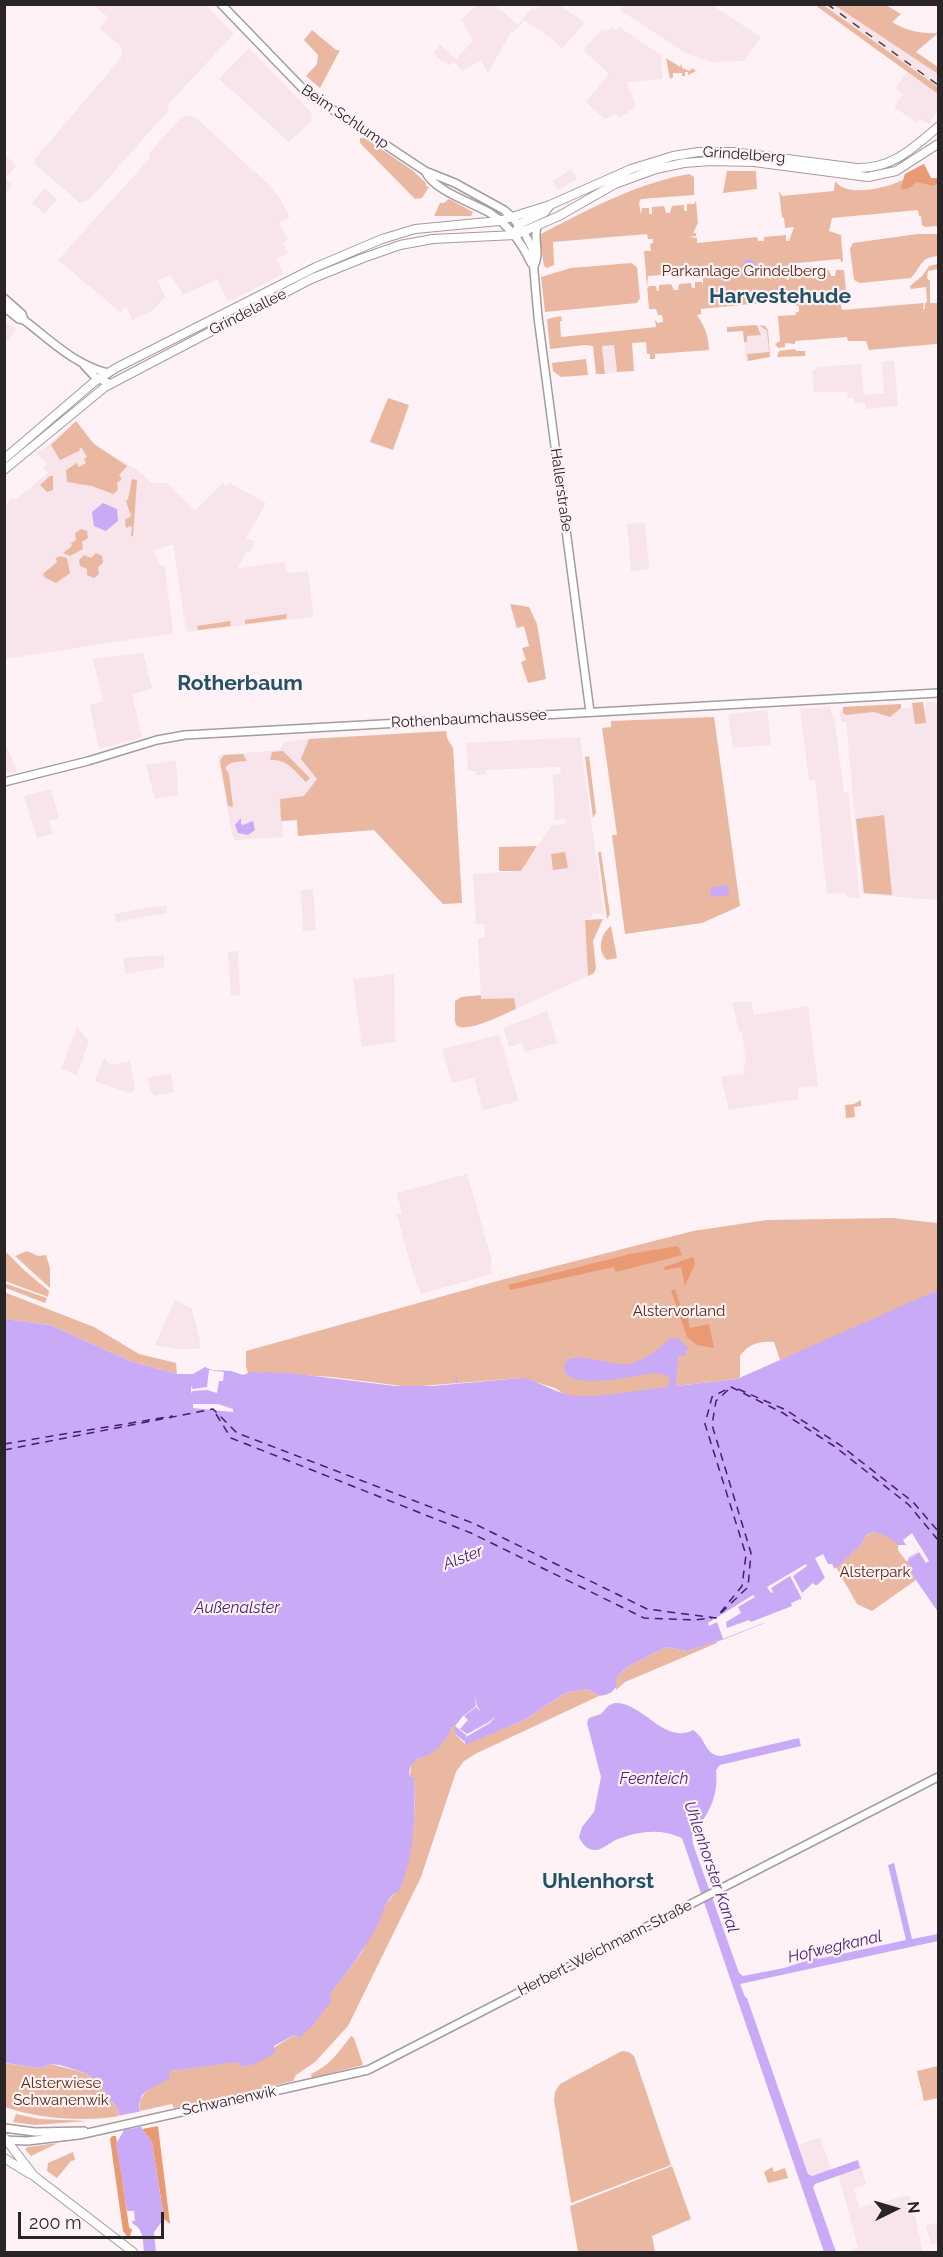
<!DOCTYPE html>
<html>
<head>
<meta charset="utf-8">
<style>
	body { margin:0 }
	#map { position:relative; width:943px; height:2257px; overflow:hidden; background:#fef2f6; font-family:Raleway,sans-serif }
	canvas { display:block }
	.frame { position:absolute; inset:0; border:6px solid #292526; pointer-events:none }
	.north { position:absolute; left:865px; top:2179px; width:60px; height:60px; -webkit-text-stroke:4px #fef2f6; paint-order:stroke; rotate:85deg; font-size:16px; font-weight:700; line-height:24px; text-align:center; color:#292526 }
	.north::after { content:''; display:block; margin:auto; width:21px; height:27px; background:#292526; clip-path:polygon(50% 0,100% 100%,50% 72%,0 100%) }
	.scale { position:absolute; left:18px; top:2212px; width:146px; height:27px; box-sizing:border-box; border:3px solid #292526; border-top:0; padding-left:8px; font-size:18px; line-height:21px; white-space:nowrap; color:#292526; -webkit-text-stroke:4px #fef2f6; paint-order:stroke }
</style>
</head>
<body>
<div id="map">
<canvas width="943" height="2257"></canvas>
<div class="frame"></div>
<div class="north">N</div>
<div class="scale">200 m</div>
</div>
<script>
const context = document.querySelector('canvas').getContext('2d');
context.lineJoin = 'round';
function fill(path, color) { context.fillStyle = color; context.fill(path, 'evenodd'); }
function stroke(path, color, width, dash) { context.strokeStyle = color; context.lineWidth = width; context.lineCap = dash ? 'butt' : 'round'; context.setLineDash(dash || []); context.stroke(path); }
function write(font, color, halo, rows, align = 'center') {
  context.font = font + ' Raleway,sans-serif'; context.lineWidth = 4.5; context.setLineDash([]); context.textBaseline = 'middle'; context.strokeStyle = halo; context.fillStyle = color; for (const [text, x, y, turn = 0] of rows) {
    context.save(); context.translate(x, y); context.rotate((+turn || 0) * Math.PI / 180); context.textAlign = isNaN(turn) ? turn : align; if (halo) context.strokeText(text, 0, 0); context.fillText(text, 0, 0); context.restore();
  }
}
fill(new Path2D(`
	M625,4L712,5L761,37L744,61L712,62L687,54L620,10Z
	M93,5H206L234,34L169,103L167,112L89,200L80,203L35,164V159L121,58L122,49L120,45L100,29L108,17Z
	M476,5H495L518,25L532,8L534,10L540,5H559L583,21L584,24L562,49L550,37L524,20L513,33L511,32L488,73L481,60L462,71L454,62L448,66L433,53L440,45L456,59L473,41L462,20Z
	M823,5H834L938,74V87Z
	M611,27L616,31L619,27L661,55L662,79L627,82L636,107L619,118L615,114L605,119L586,102L609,74L583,50L602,30H608Z
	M249,48L311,112L312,120L289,142L219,79Z
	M907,72L938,94V110L929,124L920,119L917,123L894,107L903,94L896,88Z
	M187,115L196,118L267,183L280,199L290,217L279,223L288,240L283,243L288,253L277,259L283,274L228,302L217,279L183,295L177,284L170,276H166L158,281L165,297L152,311L132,320L126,306L120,312L58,260L150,158L149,153L182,117Z
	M5,156L14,162L15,167L5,179L12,185L5,194Z
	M572,169L577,179L558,190L553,181Z
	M45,188L57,199L45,214L32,203Z
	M4,322L17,329L5,343H4Z
	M758,325L767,331L769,352L747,354L748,361H746L744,342H747V336L761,333Z
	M614,344L617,372L605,374L602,346Z
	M894,361L898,406L866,409L865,402L855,403L854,398H848L847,392H814L812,372L817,367L861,364L864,395L884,393L882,362Z
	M68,428L137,470L152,483H167L195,511L223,483L226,486L229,483L266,503L246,538L255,542L249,553L246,552L238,568L285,562L287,573L308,571L313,614L311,617L189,632L186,630L173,544L154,551L159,564L165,567L173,633L5,659L4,508L10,499H16L48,473L43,467L47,464L37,453L41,449L42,450Z
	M645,523L649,569L631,571L627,524Z
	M143,653L152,688L132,695L142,737L99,749L90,705L103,701L93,659Z
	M926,702H938V900L862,894L846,722H841L839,710L926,708Z
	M830,707L832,715H834L844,792H848L860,896L859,898L846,897L845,893L827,894L815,780H809L800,709Z
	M767,710L771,745L733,748L728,714Z
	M446,731L447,738L453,748L462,903L443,904L374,830L298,836L296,820L282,822L283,837L235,840L233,837L218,757L220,755L280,750L284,742L309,739Z
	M582,737L580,739L604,915L593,913L591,918L585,919L588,976L516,1009L514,998L481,999L478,938H485L484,924H476L473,874L521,871L552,825L565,824V819L555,820L553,775L561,774L560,767L486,770V775H476L475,771H468L466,743Z
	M4,739L17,772L5,774H4Z
	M176,760L178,795L155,799L146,765Z
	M51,789L59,818L49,821L53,834L37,838L24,796Z
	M313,889L316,930L303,931L301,890Z
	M167,906V913L116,922L115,914L150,907Z
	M238,951L240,995L231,996L228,952Z
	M164,955V967L126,974L123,960L125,958Z
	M394,974L395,1042L362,1047L353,979Z
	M751,1001L754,1015L808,1006L818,1086L798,1088L799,1099L729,1110L721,1077L745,1073L743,1064L746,1063L742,1033L739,1031L732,1003Z
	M547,1011L557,1043L525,1052L522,1043L509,1047L503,1028Z
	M77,1027L89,1041L77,1075L61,1069Z
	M499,1035L519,1101L483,1110L474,1078L452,1083L442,1049Z
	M104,1058L110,1065L130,1061L135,1088L133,1092L129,1093L95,1081Z
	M171,1073L174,1092L155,1096L151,1093L147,1078Z
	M467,1174L492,1260L490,1266L492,1274L421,1294L413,1273L397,1215L402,1213L397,1193Z
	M175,1300L192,1309L201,1345L199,1349H176L155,1345Z
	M820,2137L832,2171L810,2178L799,2145Z
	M861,2165L866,2185L854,2188L859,2208L910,2195L923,2252H847L858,2248L838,2173Z
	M938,2222V2243L931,2244L926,2226Z`), '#f8e4eb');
fill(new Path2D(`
	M815,5H823L938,87V94Z
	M834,5H886L901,14L892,22C906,31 922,34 938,33L916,52L938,67V74Z
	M312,30L336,50H340L320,88L306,76L317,64L318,55L304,40Z
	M666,58L680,67L682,64V68L690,71L692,68L696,71L688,75V72H685V76H682V73H673V77L670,79Z
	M360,138H365L412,170L426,183V186L429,187L422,198L415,199L360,143Z
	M924,164L931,178H938V226L925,227L922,225L921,216H919L918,210L832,218L829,231L841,235L843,262H841L840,259L788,264V267L783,269L787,280H789V274H794L797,279H800L801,273L811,272L814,278L817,277L819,271L829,270L831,276H835L836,270H844L846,291L843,294L838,295L842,310L924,303L923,309H925V303L927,302L926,287L911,289L910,286L922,276L929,266L938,264V269L928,271L927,278L930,281V303H938V343L936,344L869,350L866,341H848L847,337L795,341V344L785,343V347L778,348L775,344L780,341L778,316L796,315V312H799V306L794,305L791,300L701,309V314L697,315C704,326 708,333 709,350L655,354V359H650V354H647L646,342L632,343L634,371L617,372L614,345L602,346L605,374H596L593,346L585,345L550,349L547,319L561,316L562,321H560L561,337L656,327L655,320L658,323L663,322L662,315H658L656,309H649L644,251H651L650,244L653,243V239H648L647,234L553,242L554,265L547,268L544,266L539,235C588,210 634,184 689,174L694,177V195L641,199L639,203L641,215L642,208H649V214H652V207L664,206L666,213H670L672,206L684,205V211H687V204H694L696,201L698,223L693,233H696V236L689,237L697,238V243L757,237L758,241H764V237L786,235V241H789L794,227L785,228L784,218L782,217L779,191L782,196L834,191L835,181C838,183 839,186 842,187C858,195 888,187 903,180L905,174ZM701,272V276L703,277V287L702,282H695V288H692L691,283L679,284L678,290H674L671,284L659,285V291H657L656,286H649L647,289L648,276Z
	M727,171H756L757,189L723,193Z
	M449,199L473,212L471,216H434L440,203H444Z
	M917,234H938V256C919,258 923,265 911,278L860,283L854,280L850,249L853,243Z
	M631,263L637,267L640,298L637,303L545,312L541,277L571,268Z
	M757,325L761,335L747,336V342H744L743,331L727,332V327Z
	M759,325L765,326L768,330L770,357L748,361L747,354L769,352L767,331Z
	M795,349L796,351H805V356L777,357L779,351Z
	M586,359L588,375L561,377L553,371L552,363Z
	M388,398L409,405L393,450L370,442Z
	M76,421L94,444L127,466L119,475L122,479L117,483L118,490L113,494L92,486L67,482L66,470L77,463L79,467L86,463L84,459L87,457L81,447L79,451L60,460L51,445Z
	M50,476H53V490L47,492L40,485Z
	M132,479L137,480L133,537L131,535L132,527L130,526L126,528L125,520L131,516L126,501L128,499Z
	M81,529L87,531L88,538L82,542L83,549L70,556L63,553L72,546L71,543L76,540L75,533Z
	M96,553L102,556L103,563L98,567L99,574L94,578L87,575V569L80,566L79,560L84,555L91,558Z
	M60,556L67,558L70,573L56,583L44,577L43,574L57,562L56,558Z
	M510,604L529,607L537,624L546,679L528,683L521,662L526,660L522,648L529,646L524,626L517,628Z
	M287,614L286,619L245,624V620Z
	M230,621L231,626L198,630L197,626Z
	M923,702L926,723L915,724L912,703Z
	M901,704V708L890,717L874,712L846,715L843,713V707Z
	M714,717L740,906L702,923L625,934L612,835H617L602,728L611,727V721Z
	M446,731L447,738L453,748L462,903L443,904L374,830L298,836L297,820L281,821L280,799L304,796L317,779L301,759L309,739Z
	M283,751L310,778L306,782C293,769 287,759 270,760L272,752Z
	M243,754L247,761C239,762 229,761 225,768L229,774L233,807L228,806L220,761L224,755Z
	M589,756L596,813L593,818L585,757Z
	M884,815L892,895L864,893L856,819Z
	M537,846L521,871H499V847Z
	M565,852L568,868L553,870L551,854Z
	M598,852H601L610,914L607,919Z
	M603,919L593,941L596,968L594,973L588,976L585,920Z
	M611,926L617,958L607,960C597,951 600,934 611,926Z
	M481,995V999L514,998L516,1009C502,1015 470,1032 457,1026L455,1022V1001L461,997Z
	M861,1100V1106L854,1107L855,1117L846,1118L845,1105L854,1104Z
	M892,1218L938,1223V1290L924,1297V1300L780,1360L774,1342C760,1341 748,1344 740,1356V1377L737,1379L666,1387L580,1405L555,1388L521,1378L409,1387L332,1377L251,1372L248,1374L246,1366V1351L501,1280L693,1231L767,1220Z
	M4,1250L25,1271L49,1291L48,1297L5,1281Z
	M27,1251L38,1256L46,1255L50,1268V1288L15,1256Z
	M4,1283L47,1298L45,1303L6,1288Z
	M4,1292L94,1327L139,1354L176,1363L177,1374L130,1361L50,1325L5,1319Z
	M878,1532L892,1538L898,1545V1550L906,1561L909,1560L910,1570L916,1580L872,1611L857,1604L836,1567L862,1544L864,1538L870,1533Z
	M716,1641L717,1643L625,1682L616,1690V1678L627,1667L666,1647L687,1651Z
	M588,1689L599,1696L477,1753L464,1761L456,1772L421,1877L348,2026L315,2062L296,2075L293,2081L266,2087L265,2090L174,2108L172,2104L140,2111C137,2093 155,2084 168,2075L170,2071L237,2061L243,2067L294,2035L299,2038L330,1998V1994L362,1952L387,1903L401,1886L413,1832L415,1804L414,1778L410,1777L411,1765L414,1761C430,1755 446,1745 450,1727L454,1725L456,1729L454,1733L465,1744L526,1719L565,1693Z
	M351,2036L354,2038L363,2065L312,2078L311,2074C329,2066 339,2052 351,2036Z
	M622,2051L629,2052L634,2056L671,2165L571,2203L554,2100L555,2092L560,2084Z
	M4,2063L41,2068L51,2064L85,2073L98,2081L111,2101L117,2107L120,2116C85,2122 38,2119 5,2107Z
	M938,2066V2098L924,2101L917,2071Z
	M16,2114L39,2119L88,2121L35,2125L13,2122Z
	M58,2143L31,2156L25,2149L28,2147Z
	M73,2152L75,2160L71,2161L57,2178L47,2171L48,2163Z
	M672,2166L691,2219L652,2236L655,2252H578L570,2206Z
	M772,2167L774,2172L785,2168L788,2178L768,2183L764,2172Z`), '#eab8a0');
fill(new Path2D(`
	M924,164L931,178H938V183L933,186L917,182L907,189H901L905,174Z
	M678,1246L682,1255L616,1272L614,1267L510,1290L508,1285L630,1254Z
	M693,1257L695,1264L685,1286L681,1267L665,1270L664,1267Z
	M675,1289L681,1307L686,1310L690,1328L709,1324L714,1348L697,1345L687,1337L671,1291Z
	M158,2126L170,2224L164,2219L152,2142L142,2129Z
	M112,2136H116L129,2227L132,2230L129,2239L123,2231L110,2139Z`), '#ea9a72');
fill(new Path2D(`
	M751,258L756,265L767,269L766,275L761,276L754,272L744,270L743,262Z
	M103,503L117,509L118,521L106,531L94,526L92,512Z
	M241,818V824L243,825L253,821L255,830L248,835L238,833L235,825Z
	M728,885L729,895L711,897L710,888Z
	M938,1290V1612L916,1580L910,1570L908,1558L918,1551L911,1541L906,1545H898C888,1535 867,1523 862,1544L817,1585H814L801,1597V1601L762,1624L725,1639L687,1651L666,1647L627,1667L616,1678V1687L611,1693L615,1703C643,1702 664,1745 693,1730C707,1739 704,1755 721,1756L799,1738L801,1746L720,1765L716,1770C719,1797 708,1815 692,1835L693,1844L739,1973L743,1976L784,1968L818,1957V1959L906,1940L888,1865L894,1863L912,1939L938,1934V1941L740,1984L745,1997L747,1998L808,2174L812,2176L858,2160L860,2168L815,2184L813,2187L836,2252H824L682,1838C661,1828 639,1831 618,1839C611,1842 603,1849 597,1850C588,1851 582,1844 579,1837L582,1827L594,1812L601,1777L587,1723L589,1718L601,1714L609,1705L605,1695L599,1696L588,1689L565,1693L526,1719L465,1745V1742L454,1733L455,1726L451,1727C448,1739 437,1751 426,1756C421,1758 416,1759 413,1763C409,1767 409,1772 410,1777H414C416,1814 414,1857 399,1891C387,1896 384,1911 379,1922C366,1948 348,1971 330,1994L331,2001L314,2024L299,2038L294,2035L274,2046L275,2053L257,2063L243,2067L237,2062L170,2071L169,2079L149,2089L142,2095L139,2105L142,2129L152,2142L164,2219L154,2232L156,2252H144C143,2242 144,2229 133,2224L132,2221H135L134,2211H127L116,2144L123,2132L120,2116L117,2107L111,2101L98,2081L85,2073L60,2065L51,2064L41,2068L5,2063V1319L50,1325L130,1361L177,1374H193L205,1367L212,1370L231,1371L243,1375L251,1372L289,1373L395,1386H433L521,1378C539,1381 553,1392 570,1395C595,1399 640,1390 666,1387L669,1384L670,1378L665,1375L656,1373C640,1374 567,1393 564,1368C564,1365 565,1362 568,1360C580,1352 611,1366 628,1364C645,1361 658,1349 671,1338C683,1336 680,1344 688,1347L685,1356H678L676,1386L737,1379Z`), '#c8aaf7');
fill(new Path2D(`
	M209,1370L224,1372L223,1381H219L217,1393L207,1390L193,1391L191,1393V1386L193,1389L207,1387Z
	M193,1404H218L233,1409V1412L193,1408Z
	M912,1533L929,1561L926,1563L919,1552L906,1561L918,1551L911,1541L906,1545L903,1540Z
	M823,1554L828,1564H832L836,1571L825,1578L815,1558Z
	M806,1564L807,1566L793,1576L802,1593L813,1583L815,1585L801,1597L790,1576L771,1588L773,1592L771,1593L767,1587Z
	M753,1595L755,1597L738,1607L741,1613L726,1622L727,1628L749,1620L751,1622L792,1606L791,1603L800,1599L801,1601L790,1611L791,1612L723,1639L717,1622L709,1626L708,1623Z
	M615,1691L614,1694L619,1701L605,1707L603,1699L600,1697Z
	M475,1696L477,1706L481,1712L476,1707L464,1716L468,1720L460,1729L467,1734L489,1722L496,1715L490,1723L466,1737V1735L455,1726L463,1716L476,1706Z
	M143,2111L145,2126L120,2131L117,2116Z`), '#fef2f6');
stroke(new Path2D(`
	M456,1369V1370
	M456,1377L457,1383`), '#c8aaf7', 1.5);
stroke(new Path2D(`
	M738,1389L786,1410L840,1445L913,1502L938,1531
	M216,1414L231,1438L471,1533L644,1618L694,1620L712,1618
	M4,1444L173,1416
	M4,1450L213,1409L237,1433L475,1524L647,1609L716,1618L742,1586L746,1555L705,1424L712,1397L731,1387L783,1413L834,1446L909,1505L938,1540
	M721,1613L748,1587L751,1553L712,1425L716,1401L728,1390`), '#461b73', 1.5, [8, 6]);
const secondary = new Path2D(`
	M221,4L306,92L425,171L455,183L504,210L512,217L524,232L532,248L538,317L590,712
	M425,171C434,191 471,202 490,213C508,225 522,243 531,263
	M534,266C541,253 533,240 537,227
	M4,298L22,314L24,320C50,340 75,365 108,373
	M4,307L19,319L24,320
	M84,365L95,377L111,384
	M4,782L88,761L157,740L185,735L938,693
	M4,2128L35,2132L84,2131
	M4,2140L27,2141L79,2135L368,2070L938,1777`);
const primary = new Path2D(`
	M515,235L519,224L545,212L550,205
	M4,459L94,382L116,368L316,267L382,239L415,229L499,221L550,205L631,169L673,156L698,152H733L857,168C892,169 913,148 938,127
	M4,470L105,387L311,279L363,258L400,245L433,239L515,235L559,216L615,184L656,169L684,163L711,161L754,162L868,177L896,171L938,144
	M4,2137L34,2176L133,2252
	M4,2158L30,2174`);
stroke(secondary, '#a69b9f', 10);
stroke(primary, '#a69b9f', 10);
stroke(secondary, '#fff', 7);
stroke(primary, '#fff', 8);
stroke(new Path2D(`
	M827,4L938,85`), '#474243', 1.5, [8, 8]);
write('15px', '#292526', '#fef2f6', [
	["Beim Schlump",345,117,34],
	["Grindelberg",744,155,4],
	["Grindelallee",248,312,-27],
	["Hallerstraße",561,490,82],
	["Rothenbaumchaussee",469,719,-3],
	["Herbert-Weichmann-Straße",605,1948,-27],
	["Schwanenwik",229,2101,-12]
]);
write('15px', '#592609', '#fef2f6', [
	["Parkanlage Grindelberg",744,271],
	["Alstervorland",679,1311],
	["Alsterpark",875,1572],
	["Alsterwiese",61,2083],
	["Schwanenwik",61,2100]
]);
write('italic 16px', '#461b73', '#fef2f6', [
	["Alster",463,1558,-21],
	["Außenalster",237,1608],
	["Feenteich",654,1779],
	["Uhlenhorster Kanal",711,1867,71],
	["Hofwegkanal",835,1947,-13]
]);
write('bold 21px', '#215364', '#fef2f6', [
	["Harvestehude",780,297],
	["Rotherbaum",240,684],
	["Uhlenhorst",598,1882]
]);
</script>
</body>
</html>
